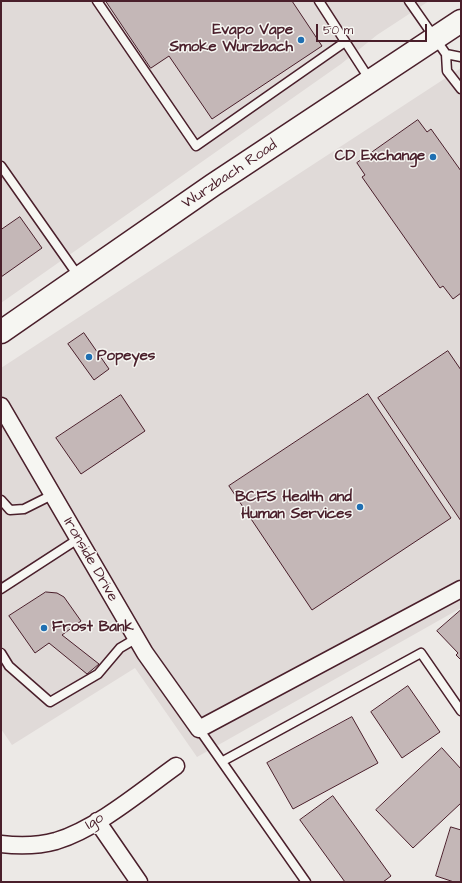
<!DOCTYPE html>
<html>
<head>
<meta charset="utf-8">
<style>
	body { margin:0 }
	#map { position:relative; width:462px; height:883px; overflow:hidden; background:#ece9e6; font-family:"Architects Daughter",sans-serif }
	canvas { display:block }
	.frame { position:absolute; inset:0; border:2px solid #4a1f2b; pointer-events:none }
	.scale { position:absolute; left:316px; top:24px; width:111px; height:18px; box-sizing:border-box; border:2px solid #4a1f2b; border-top:0; padding-left:5px; font-size:12px; line-height:14px; white-space:nowrap; color:#4a1f2b; -webkit-text-stroke:3px #f6f6f2; paint-order:stroke }
</style>
</head>
<body>
<div id="map">
<canvas width="462" height="883"></canvas>
<div class="frame"></div>
<div class="scale">50 m</div>
</div>
<script>
const context = document.querySelector('canvas').getContext('2d');
context.lineJoin = 'round';
function fill(path, color) { context.fillStyle = color; context.fill(path, 'evenodd'); }
function stroke(path, color, width, dash) { context.strokeStyle = color; context.lineWidth = width; context.lineCap = dash ? 'butt' : 'round'; context.setLineDash(dash || []); context.stroke(path); }
function write(font, color, halo, rows, align = 'center') {
  context.font = font + ' "Architects Daughter",sans-serif'; context.lineWidth = 3; context.setLineDash([]); context.textBaseline = 'middle'; context.strokeStyle = halo; context.fillStyle = color; for (const [text, x, y, turn = 0] of rows) {
    context.save(); context.translate(x, y); context.rotate((+turn || 0) * Math.PI / 180); context.textAlign = isNaN(turn) ? turn : align; if (halo) context.strokeText(text, 0, 0); context.fillText(text, 0, 0); context.restore();
  }
}
fill(new Path2D(`
	M1,1H429L377,35L341,64L1,303Z
	M461,68V608L197,757L135,668L12,745L1,729V368Z`), '#e0dad8');
const building = new Path2D(`
	M106,1H292L322,46L212,119L169,56L151,68Z
	M418,120L427,132L431,129L461,171V293L453,299L443,286L440,288L362,177L365,175L357,163Z
	M20,217L42,248L1,277V230Z
	M84,333L109,369L94,380L68,344Z
	M448,351L461,370V521L378,398Z
	M368,394L451,518L312,610L229,486Z
	M121,395L145,431L81,474L56,438Z
	M46,592L57,593L64,597L81,621L62,635L99,664L87,674L49,643L35,653L9,616Z
	M461,610V660L456,655L458,653L437,631Z
	M408,686L440,732L402,758L371,712Z
	M352,717L378,763L293,809L267,763Z
	M442,748L461,769V803L413,848L376,810Z
	M333,796L391,876L383,882H345L300,820Z
	M451,827L461,830V882H454L436,876Z`);
fill(building, '#c4b7b7');
stroke(building, '#4a1f2b', 1);
const lane = new Path2D(`
	M97,1L196,146L345,42
	M319,1L370,80
	M409,1L446,54L447,71L461,89
	M446,54L461,57
	M1,166L79,277
	M1,500L10,510L24,509L52,495
	M1,589L78,539
	M1,653L9,666L50,702L98,674L120,648L137,638
	M199,729L306,882
	M223,761L421,653L461,711`);
const street = new Path2D(`
	M1,406L145,653L199,729L461,589
	M97,821L139,882
	M1,844C19,846 38,846 56,841C98,828 141,791 176,766`);
const primary = new Path2D(`
	M1,332L213,185L461,21`);
stroke(lane, '#4a1f2b', 11);
stroke(street, '#4a1f2b', 19);
stroke(primary, '#4a1f2b', 25);
stroke(lane, '#f6f6f2', 8);
stroke(street, '#f6f6f2', 16);
stroke(primary, '#f6f6f2', 22);
for (const [x, y, r, color] of [
	[301,40,4,"#1f6fb2"],
	[433,157,4,"#1f6fb2"],
	[89,357,4,"#1f6fb2"],
	[360,507,4,"#1f6fb2"],
	[44,628,4,"#1f6fb2"]
]) { const dot = new Path2D(); dot.arc(x, y, r, 0, 2 * Math.PI); context.fillStyle = color; context.fill(dot); stroke(dot, '#f6f6f2', 1.5); }
write('bold 15px', '#4a1f2b', '#f6f6f2', [
	["Evapo Vape",293,31],
	["Smoke Wurzbach",293,48],
	["CD Exchange",425,157],
	["Popeyes",97,357,"left"],
	["BCFS Health and",352,498],
	["Human Services",352,515],
	["Frost Bank",52,628,"left"]
], 'right');
write('15px', '#4a1f2b', '#f6f6f2', [
	["Wurzbach Road",230,175,-34],
	["Ironside Drive",90,560,60],
	["Igo",95,822,-32]
]);
</script>
</body>
</html>
